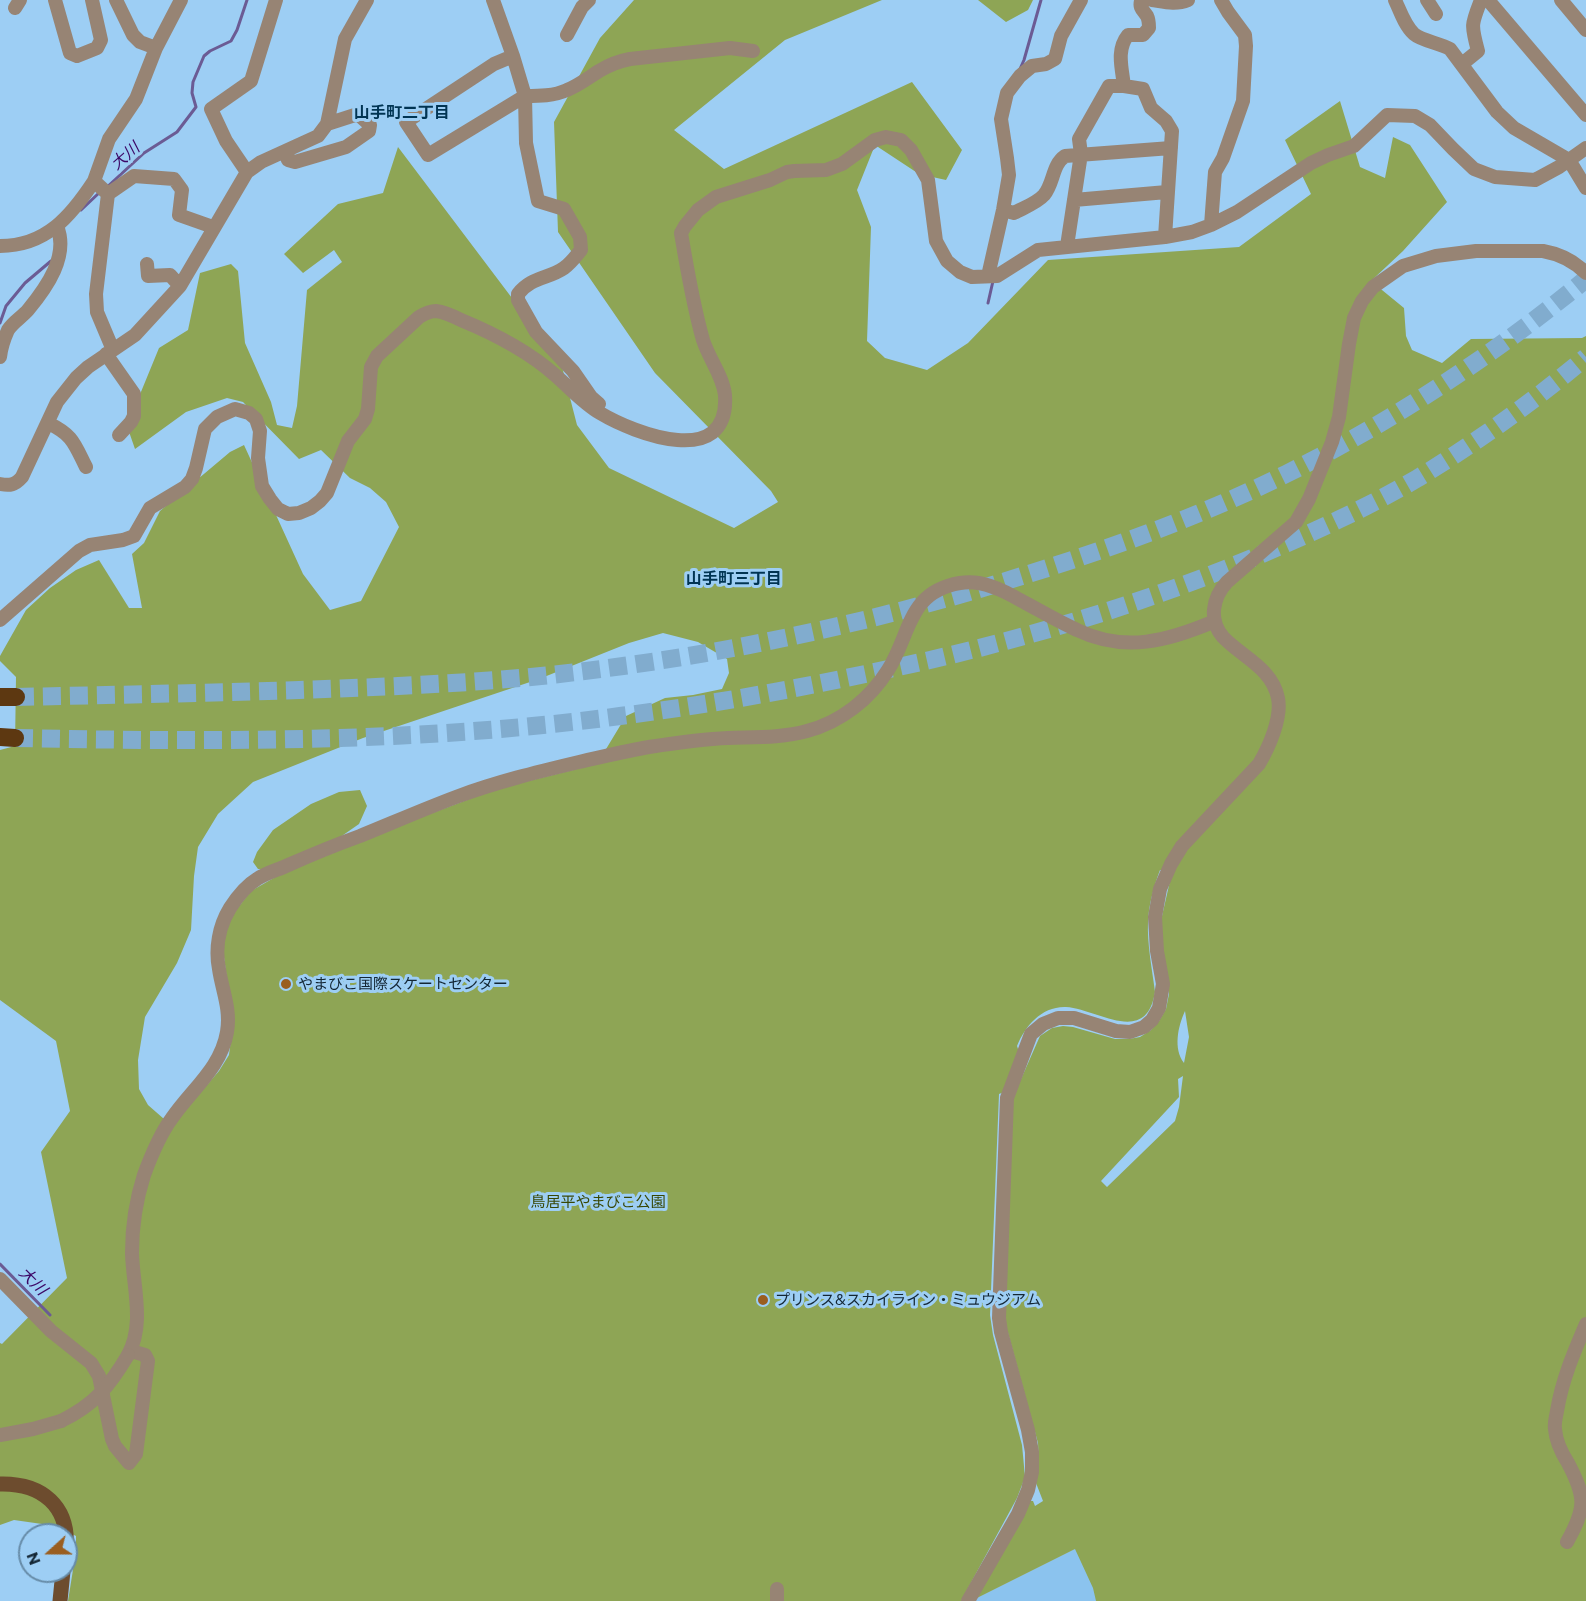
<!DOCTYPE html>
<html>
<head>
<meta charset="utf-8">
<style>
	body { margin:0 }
	#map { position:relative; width:1586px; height:1601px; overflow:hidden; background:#9dcef4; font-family:Commissioner,sans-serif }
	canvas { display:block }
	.north { position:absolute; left:18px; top:1523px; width:60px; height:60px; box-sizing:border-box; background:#9dcef4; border:2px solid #668ba7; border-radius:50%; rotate:249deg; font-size:16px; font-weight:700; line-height:24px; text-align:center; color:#132634 }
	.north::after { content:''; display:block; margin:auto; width:21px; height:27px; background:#9a5e20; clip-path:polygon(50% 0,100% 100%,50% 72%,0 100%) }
</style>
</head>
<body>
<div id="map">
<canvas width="1586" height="1601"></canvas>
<div class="north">N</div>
</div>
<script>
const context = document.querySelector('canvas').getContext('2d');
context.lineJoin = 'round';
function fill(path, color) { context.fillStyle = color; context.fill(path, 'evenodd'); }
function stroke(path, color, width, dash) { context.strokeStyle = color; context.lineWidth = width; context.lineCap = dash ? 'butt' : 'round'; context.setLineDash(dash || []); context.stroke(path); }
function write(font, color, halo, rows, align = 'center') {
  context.font = font + ' Commissioner,"Noto Sans JP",sans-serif'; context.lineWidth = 6; context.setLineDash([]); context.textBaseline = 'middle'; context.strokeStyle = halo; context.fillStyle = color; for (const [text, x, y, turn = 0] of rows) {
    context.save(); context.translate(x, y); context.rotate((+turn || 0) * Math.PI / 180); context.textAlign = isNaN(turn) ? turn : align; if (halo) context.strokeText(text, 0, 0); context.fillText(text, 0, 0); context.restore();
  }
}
fill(new Path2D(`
	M1081,1546L1107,1601H975V1599Z`), '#8bc3ee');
fill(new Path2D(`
	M634,0H882L785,40L674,130L724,169L912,82L962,150L946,180L919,174L875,145L857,190L871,227L867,341L885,358L927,370L968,343L1048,260L1239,247L1311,194L1285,140L1340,101L1360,167L1385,178L1393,137L1410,145L1447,202L1403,251L1371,281L1404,308L1406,336L1412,350L1442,363L1471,339L1582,338L1586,336V1601H1096L1093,1588L1075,1549L975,1599L1029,1501H1033L1035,1506L1043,1501L1036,1483L1039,1465L1038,1443L1008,1333L1006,1331L1004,1310L1010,1104L1040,1036L1052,1028L1063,1026L1073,1027L1115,1039H1129L1140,1037L1151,1030L1159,1021L1166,1009L1169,994L1161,941L1162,916L1170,881L1165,871L1160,870C1154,886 1149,904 1148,921C1147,944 1152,969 1155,992C1146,1047 1098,1009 1066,1007C1042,1006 1025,1026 1017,1046L1019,1052L1004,1092L999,1094L990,1315L993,1335L1022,1445L1025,1477L1017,1498L961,1601H68L76,1551V1536L56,1526L14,1520L0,1525V1343L2,1344L67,1278L41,1152L70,1111L56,1041L0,1000V750L15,746L16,677L0,661V656L26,610L50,588L76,570L99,560L129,608H142L132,554L144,543L160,511L230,452L244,445L303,574L330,610L361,601L399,527L386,502L370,488L350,478L321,450L299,459L243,402L227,398L186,412L135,449L127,426L159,348L188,330L200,273L231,264L238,271L245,343L271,402L277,425L292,428L297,406L307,290L342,262L334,250L303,273L284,254L338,204L383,193L398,147L561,363L577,425L609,468L734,528L778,502L771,491L655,373L558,232L554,122L600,38ZM663,633L698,642L727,659L729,673L722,689L693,695L665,698L626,716L597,764L496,789L411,821L279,875L251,891L232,915L225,932L223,950L233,1023L229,1055L219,1071L188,1107L164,1119L148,1105L139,1089L138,1060L145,1017L177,963L191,930L194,876L198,847L218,814L253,782L363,738L539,679L629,643ZM1185,1011L1189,1037L1184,1063C1173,1049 1178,1026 1185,1011ZM1183,1076L1179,1107L1175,1121L1107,1187L1101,1181L1179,1097L1178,1079Z
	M978,0H1033L1028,10L1006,22Z
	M360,790L367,806L359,824L336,840L273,869H258L253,862L257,852L273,830L311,804L339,792Z`), '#8ea555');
stroke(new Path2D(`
	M1020,69L1024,60L1041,0
	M106,188L144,153L177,132L196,107L192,93L193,82L204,56L210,51L231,41L237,30L247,0
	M81,210L100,192
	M988,303L993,281
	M0,323L6,306L25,283L51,261
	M0,1264L50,1315`), '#6b5b94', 3);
stroke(new Path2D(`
	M16,697C110,695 205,693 299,690C380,687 461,684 541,676C704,659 866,625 1022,576C1112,548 1201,516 1286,474C1393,421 1494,355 1586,279
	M15,738C216,742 419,743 620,716C724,703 827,683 930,660C1054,631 1175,593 1292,541C1335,522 1377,502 1418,478C1477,442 1533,402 1586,357`), '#81acce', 18, [18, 9]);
stroke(new Path2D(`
	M55,0L70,53L77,56L97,48L101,40L92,0
	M116,0L133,35L140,42L156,48
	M493,0L513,56L525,96C539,96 554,96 567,90C579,85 588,78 599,71C609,65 619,61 630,59L730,48L753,51
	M1152,0C1165,2 1176,5 1188,0
	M1427,0L1436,14
	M1488,0L1586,115
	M1561,0L1586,30
	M15,8L20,0
	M567,35L582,7L589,0
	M513,56L494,64L406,122L428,155L525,96L526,143L538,201L564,209L580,237L581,250C576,256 571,263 564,268C548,279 531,277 518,294V300L536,332L573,371L591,397L599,404
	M1462,64L1478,51C1471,25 1471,25 1481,0
	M1124,86C1122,68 1116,50 1128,35H1143L1149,28C1149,24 1149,20 1147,16C1143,10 1139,8 1141,1L1144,0
	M1586,148L1569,160L1586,188
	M285,152L288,160L295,162L346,147L369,131L370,125L358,114L327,124
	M247,172L226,141L211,109L251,81L276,0
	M94,181L109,139L136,99L156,48L181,0
	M108,194L96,294L97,312L113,350
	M1074,200L1167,192
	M1003,210L1014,213C1023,208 1037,203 1044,195C1054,183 1052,165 1065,156L1171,148
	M1211,225L1215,172L1223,158L1243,101L1246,46L1245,35L1228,12L1221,0
	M0,246C46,246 71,216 94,181L108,194L134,176L174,179L182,190L179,215L213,227
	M1067,246L1081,154L1079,139L1109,86H1124L1143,89L1151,108L1166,121L1172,131L1165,237
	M147,264L148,276L170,275L180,286
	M988,276L1003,210L1009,175L1007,158L1001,119L1007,93L1020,76L1032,66L1046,64L1055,59L1061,36L1081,0
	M106,354L134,394V416L131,422L119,435
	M0,357C1,348 4,339 8,330C13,322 22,317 28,310C47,287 69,256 57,226
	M48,423C73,435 74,443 86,467
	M0,484C10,486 15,485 22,477L57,402L76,378L88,367L135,335L180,286L247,172L261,162L318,136L327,124L345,39L367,0
	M0,620L79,551L90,545L123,540L134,536L150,508L185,487L192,479L196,468L205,429L217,417L235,409L249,413L256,419L260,431L258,458L262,486L270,499L278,509L288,514L299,513L311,508L320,501L327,493L348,441L365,419L368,409L371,367L377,356L419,317C424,314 429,311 436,311C445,312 453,316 461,320C495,334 528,351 555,375C570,388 583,403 600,413C635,434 730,470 725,395C723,376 709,359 703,340C693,305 687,269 681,233L685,226L698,210L716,197L770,180L787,172L794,171L826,170L842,164L875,140L886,137L901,140L911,150L928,180L936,241L947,261L960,272L972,277L997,276L1038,250L1165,237L1192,232L1211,225L1237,212L1311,163L1328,155L1354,146L1387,115L1415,116L1430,125L1453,149L1474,169L1495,177L1535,180L1559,167L1569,160L1514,128L1497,112L1450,49C1440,43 1422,41 1414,34C1405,26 1400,11 1395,0
	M0,1279L51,1331L91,1363L99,1376L112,1439L115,1446L129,1463L136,1454L148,1361L145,1355L131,1351
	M128,1355C145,1324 133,1287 132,1253C132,1227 136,1200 144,1175C151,1156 160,1134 172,1118C192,1089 221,1068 227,1032C231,1009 222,990 219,969C215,948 219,926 230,908C237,897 247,885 257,879C266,873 277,870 286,866C311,855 335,845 360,836C392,823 424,809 456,797C496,782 537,772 579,762C602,757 625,751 649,747C675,743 702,739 728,738C754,737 782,738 807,731C841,722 870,699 888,670C911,634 907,592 960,583C981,579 1003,590 1020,600C1039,610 1057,621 1077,630C1125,653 1168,641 1215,621
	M0,1435L33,1429L61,1421
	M1567,1542C1586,1508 1586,1497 1568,1463C1561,1452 1556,1442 1555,1429C1554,1423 1556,1417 1557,1411C1562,1380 1574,1352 1586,1324
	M777,1589V1601
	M968,1601L1018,1514L1028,1490L1032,1472V1452L1028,1430L1001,1332L999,1318L1007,1098L1031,1034L1043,1024L1058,1018H1074L1116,1031L1130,1032L1144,1027L1152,1020L1159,1008L1163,984L1157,951L1155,917L1160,889L1171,864L1182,846L1259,764C1269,747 1282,718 1278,698C1272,668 1242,657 1223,637C1208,620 1213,597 1227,582L1296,522L1309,499L1332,442L1339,417L1349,344L1354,318L1362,301L1373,287L1403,266L1436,256L1476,251H1543C1560,254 1573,260 1586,273`), '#978474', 14);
stroke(new Path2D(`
	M0,1484C42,1483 70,1506 66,1550
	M60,1601L63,1571`), '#6d4c2e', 15);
stroke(new Path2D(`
	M0,697H16
	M0,737L15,738`), '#5d3811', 18);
stroke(new Path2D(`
	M61,1421C94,1405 109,1387 128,1355`), '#978474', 14);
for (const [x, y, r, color] of [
	[286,984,6,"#9a5e20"],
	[763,1300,6,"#9a5e20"]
]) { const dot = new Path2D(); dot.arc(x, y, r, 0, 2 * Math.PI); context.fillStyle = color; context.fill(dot); stroke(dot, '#9dcef4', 2); }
write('15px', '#132634', '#9dcef4', [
	["やまびこ国際スケートセンター",298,984],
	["プリンス&スカイライン・ミュウジアム",775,1300]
], 'left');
write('15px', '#384704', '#9dcef4', [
	["鳥居平やまびこ公園",598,1202]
]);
write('bold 16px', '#003453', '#9dcef4', [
	["山手町二丁目",402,113],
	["山手町三丁目",734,579]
]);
write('italic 16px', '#3c0766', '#9dcef4', [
	["大川",125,156,-41],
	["大川",33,1281,45]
]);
</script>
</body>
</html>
